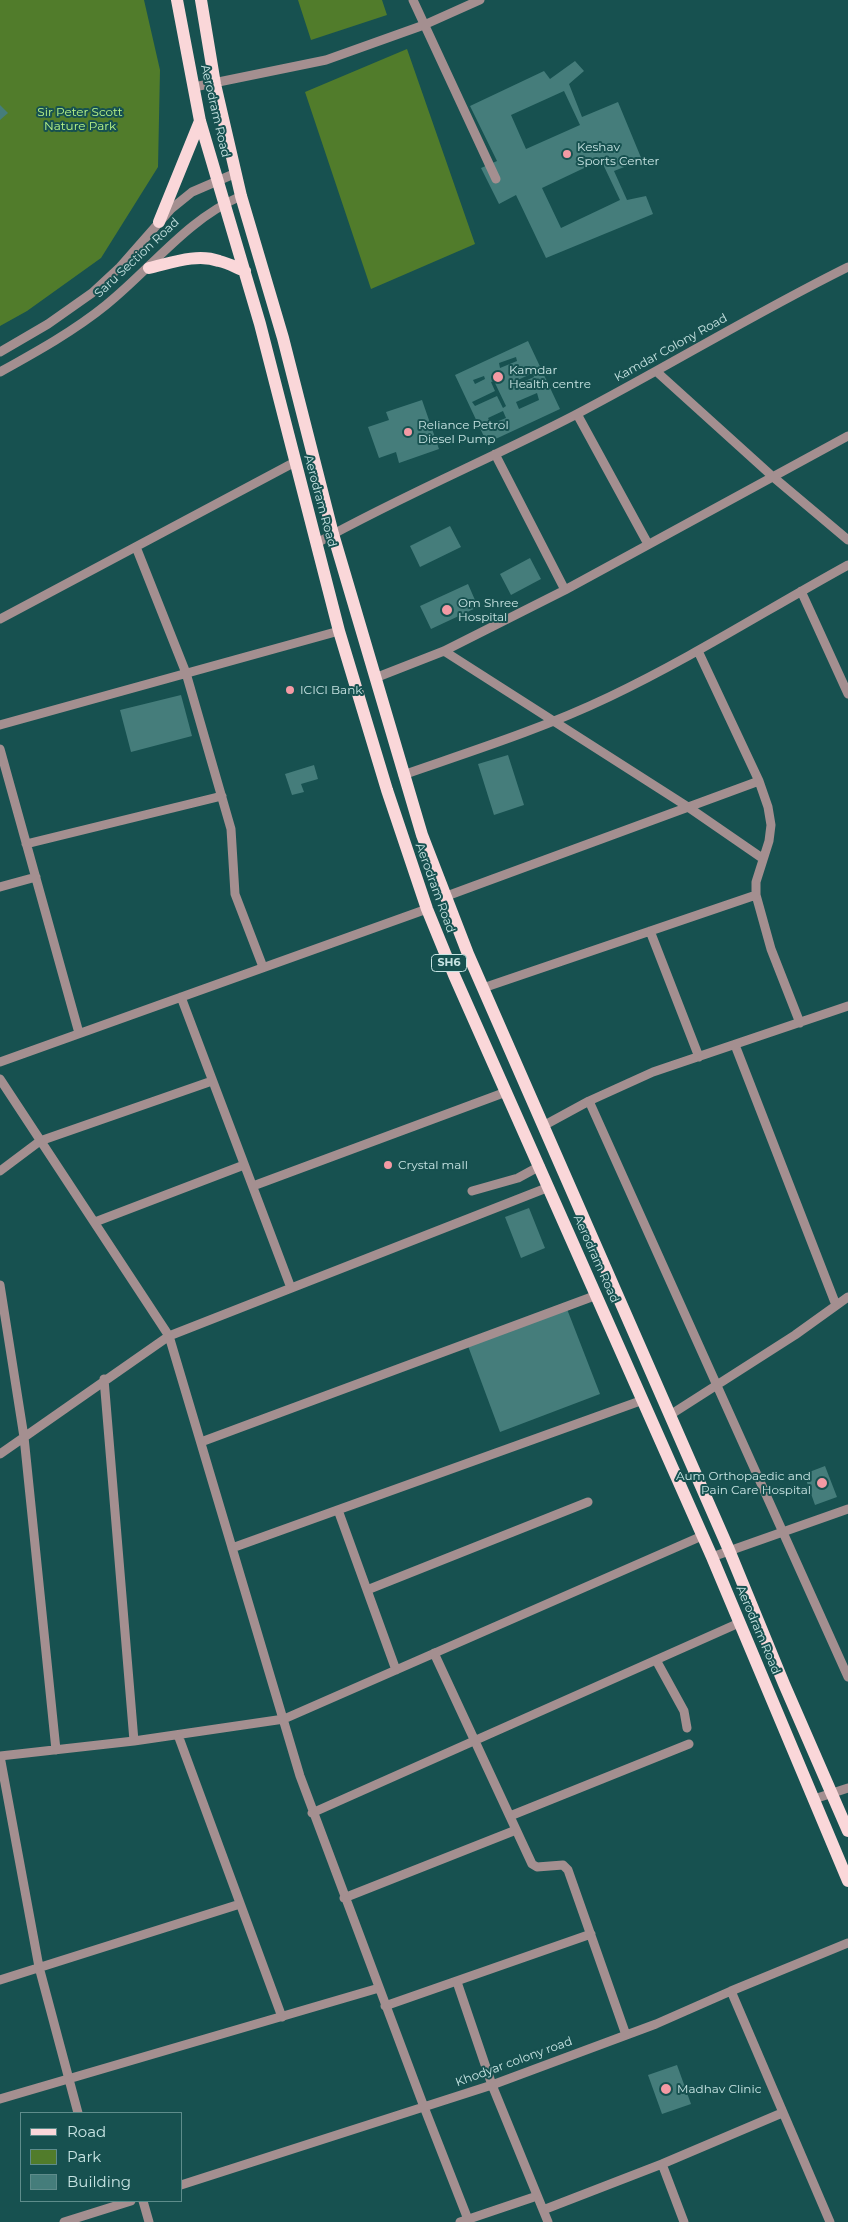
<!DOCTYPE html>
<html>
<head>
<meta charset="utf-8">
<style>
	body { margin:0 }
	#map { position:relative; width:848px; height:2222px; overflow:hidden; background:#175150; font-family:Montserrat,sans-serif }
	canvas { display:block }
	.legend { position:absolute; left:20px; top:2112px; width:162px; height:90px; box-sizing:border-box; background:#175150; border:1px solid #5e8c8b; margin:0; padding:6px 9px; list-style:none; font-size:15px; color:#c8e4e3 }
	.legend li { display:flex; align-items:center; gap:10px; height:25px }
	.legend b { width:25px; border:1px solid #5e8c8b }
</style>
</head>
<body>
<div id="map">
<canvas width="848" height="2222"></canvas>
<ul class="legend">
<li><b style="height:6px;background:#fad7d9"></b>Road</li>
<li><b style="height:14px;background:#517c2b"></b>Park</li>
<li><b style="height:14px;background:#457d7b"></b>Building</li>
</ul>
</div>
<script>
const context = document.querySelector('canvas').getContext('2d');
context.lineJoin = 'round';
function fill(path, color) { context.fillStyle = color; context.fill(path, 'evenodd'); }
function stroke(path, color, width, dash) { context.strokeStyle = color; context.lineWidth = width; context.lineCap = dash ? 'butt' : 'round'; context.setLineDash(dash || []); context.stroke(path); }
function write(font, color, halo, rows, align = 'center') {
  context.font = font + ' Montserrat,sans-serif'; context.lineWidth = 4; context.setLineDash([]); context.textBaseline = 'middle'; context.strokeStyle = halo; context.fillStyle = color; for (const [text, x, y, turn = 0] of rows) {
    context.save(); context.translate(x, y); context.rotate((+turn || 0) * Math.PI / 180); context.textAlign = isNaN(turn) ? turn : align; if (halo) context.strokeText(text, 0, 0); context.fillText(text, 0, 0); context.restore();
  }
}
fill(new Path2D(`
	M0,0H144L160,70L158,167L101,258L27,311L0,326Z
	M298,0H382L387,15L311,40Z
	M407,49L475,244L371,289L305,92Z`), '#517c2b');
fill(new Path2D(`
	M575,61L584,71L569,84L582,117L618,102L642,160L614,171L627,200L646,196L653,214L546,258L516,195L499,204L481,168L497,161L470,106L544,71L550,79ZM564,91L580,125L526,149L511,115ZM601,160L620,200L561,228L542,188Z
	M0,105L8,113L0,120Z
	M528,341L560,409L487,443L455,375ZM516,357L517,361L500,368L499,363ZM533,373L534,377L511,387L509,384ZM484,376L485,379L475,384L473,380ZM494,381L506,406L503,408L497,396L475,406L472,402L495,391L491,382ZM537,393L539,400L519,409L516,402ZM503,411L506,418L491,424L488,418Z
	M422,400L439,449L399,463L396,452L379,458L368,427L389,420L386,412Z
	M450,526L461,547L420,567L410,546Z
	M530,558L541,579L511,595L500,574Z
	M468,584L478,607L431,629L420,606Z
	M181,695L192,736L131,752L120,710Z
	M508,755L524,805L494,815L478,764Z
	M314,765L318,779L301,784L304,792L292,795L285,774Z
	M529,1208L545,1248L521,1258L505,1217Z
	M567,1309L600,1394L500,1432L468,1346Z
	M825,1466L837,1497L815,1505L804,1474Z
	M677,2065L691,2104L662,2114L648,2075Z`), '#457d7b');
stroke(new Path2D(`
	M413,0L496,179
	M194,87L326,60L424,25L480,0
	M0,352L48,324L92,293L120,267L171,209L192,192L236,173
	M0,372C36,352 74,331 106,305C152,268 186,220 241,196
	M657,372L772,476L848,540
	M577,414L648,544
	M495,454L565,590
	M317,543C401,496 490,459 575,415C667,367 755,313 848,267
	M136,547L186,673L231,829L235,894L263,967
	M801,591L848,694
	M0,619L295,462
	M444,651L688,807L762,858
	M698,651L759,781L768,807L771,825L769,841L756,882V895L771,949L800,1023
	M375,678L444,651L565,590L848,436
	M0,725L339,631
	M0,749L79,1033
	M403,775C472,751 542,729 609,697C691,658 768,609 848,565
	M26,844L222,796
	M0,887L36,877
	M444,897L759,781
	M650,931L699,1057
	M483,988L756,895
	M181,997L291,1288
	M735,1045L836,1305
	M0,1062L427,909
	M0,1079L169,1336L300,1776L424,2107L469,2222
	M589,1101L848,1677
	M543,1126L589,1101L653,1072L848,1006
	M0,1171L40,1141L212,1081
	M253,1186L506,1092
	M472,1191L518,1178L540,1166
	M95,1222L244,1165
	M0,1285L24,1437L56,1750
	M104,1379L134,1741
	M670,1415L795,1335L848,1297
	M201,1442L597,1295
	M0,1454L169,1336L549,1187
	M338,1510L396,1670
	M232,1548L643,1400
	M712,1557L848,1509
	M367,1590L588,1502
	M434,1653L532,1864L537,1867L563,1865L568,1870L626,2035
	M656,1660L684,1711L687,1728
	M178,1735L282,2017
	M0,1756L134,1741L284,1719L702,1536
	M0,1756L39,1967L78,2113
	M814,1799L848,1788
	M312,1813L739,1623
	M510,1816L689,1744
	M344,1898L516,1830
	M0,1980L240,1904
	M457,1982L492,2085L548,2222
	M731,1991L830,2222
	M385,2006L591,1934
	M0,2099L379,1988
	M662,2164L684,2222
	M181,2185L492,2085L656,2024L731,1991L848,1943
	M143,2201L149,2222
	M543,2210L662,2164L782,2113
	M64,2222L131,2201
	M460,2222L537,2196`), '#a48f90', 9);
stroke(new Path2D(`
	M177,0L200,121L260,324L339,631L387,790L427,909L454,975L712,1557L848,1881
	M201,0L215,84L241,196L283,338L333,534L422,835L468,954L729,1550L784,1684L848,1831
	M159,222L200,121
	M149,268C171,263 197,253 219,261C228,263 237,268 245,271`), '#fad7d9', 12);
for (const [x, y, r, color] of [
	[567,154,5,"#f49aa4"],
	[498,377,6,"#f49aa4"],
	[408,432,5,"#f49aa4"],
	[447,610,6,"#f49aa4"],
	[290,690,5,"#f49aa4"],
	[388,1165,5,"#f49aa4"],
	[822,1483,6,"#f49aa4"],
	[666,2089,6,"#f49aa4"]
]) { const dot = new Path2D(); dot.arc(x, y, r, 0, 2 * Math.PI); context.fillStyle = color; context.fill(dot); stroke(dot, '#175150', 2); }
for (const [x, y, w] of [
	[449,963,35]
]) { const box = new Path2D(); box.roundRect(x - w / 2, y - 8.5, w, 17, 4); context.fillStyle = '#175150'; context.fill(box); stroke(box, '#c8e4e3', 1); }
write('bold 11px', '#c8e4e3', null, [
	["SH6",449,963]
]);
write('12px', '#c8e4e3', '#175150', [
	["Aerodram Road",215,111,77],
	["Saru Section Road",137,258,-43],
	["Kamdar Colony Road",671,348,-29],
	["Aerodram Road",320,501,75],
	["Aerodram Road",435,888,70],
	["Aerodram Road",596,1259,66],
	["Aerodram Road",758,1630,67],
	["Khodyar colony road",514,2062,-20]
]);
write('12px', '#b8f488', '#175150', [
	["Sir Peter Scott",80,112],
	["Nature Park",80,126]
]);
write('12px', '#c8e4e3', '#175150', [
	["Keshav",577,147],
	["Sports Center",577,161],
	["Kamdar",509,370],
	["Health centre",509,384],
	["Reliance Petrol",418,425],
	["Diesel Pump",418,439],
	["Om Shree",458,603],
	["Hospital",458,617],
	["ICICI Bank",300,690],
	["Crystal mall",398,1165],
	["Aum Orthopaedic and",811,1476,"right"],
	["Pain Care Hospital",811,1490,"right"],
	["Madhav Clinic",677,2089]
], 'left');
</script>
</body>
</html>
